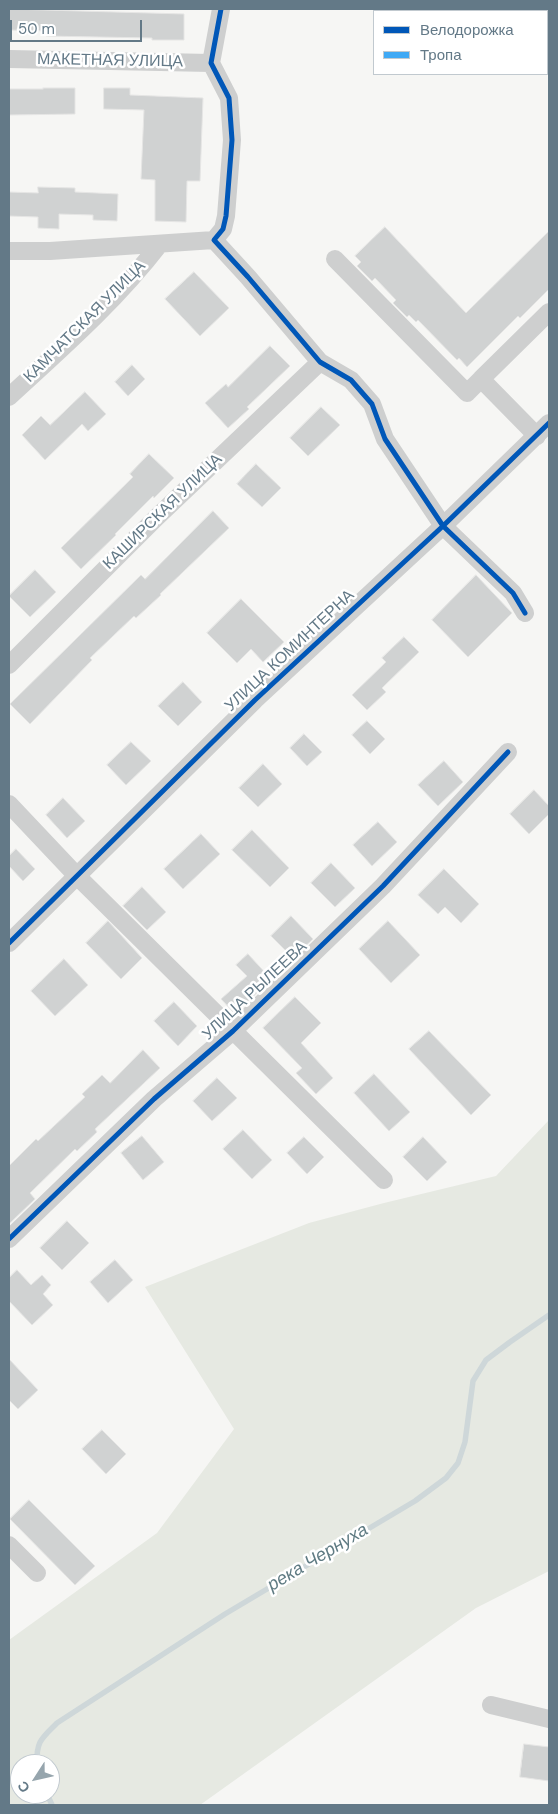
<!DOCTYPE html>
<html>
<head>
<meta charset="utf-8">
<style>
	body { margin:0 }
	#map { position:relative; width:558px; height:1814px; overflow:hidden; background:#f6f6f4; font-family:"DM Sans",sans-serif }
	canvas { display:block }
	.frame { position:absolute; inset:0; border:10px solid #637987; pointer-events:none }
	.legend { position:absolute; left:373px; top:10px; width:175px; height:65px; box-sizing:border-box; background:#fff; border:1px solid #c1c9cf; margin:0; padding:6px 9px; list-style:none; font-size:15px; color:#637987 }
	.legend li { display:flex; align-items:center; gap:10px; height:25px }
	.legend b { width:25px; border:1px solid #c1c9cf }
	.north { position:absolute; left:10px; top:1754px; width:50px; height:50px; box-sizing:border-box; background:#fff; border:1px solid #c1c9cf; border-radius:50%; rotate:235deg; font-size:14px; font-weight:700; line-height:20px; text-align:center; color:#637987 }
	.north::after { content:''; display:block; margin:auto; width:18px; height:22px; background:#96a5ad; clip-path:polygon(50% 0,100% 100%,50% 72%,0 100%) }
	.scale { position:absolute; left:10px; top:20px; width:132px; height:22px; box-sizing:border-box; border:2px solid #637987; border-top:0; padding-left:6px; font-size:15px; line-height:18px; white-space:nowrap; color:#637987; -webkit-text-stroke:4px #fff; paint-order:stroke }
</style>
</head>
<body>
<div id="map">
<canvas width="558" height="1814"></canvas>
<div class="frame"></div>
<ul class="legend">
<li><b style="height:6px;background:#0057b8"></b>Велодорожка</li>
<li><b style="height:6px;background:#3fa9f5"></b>Тропа</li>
</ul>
<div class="north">С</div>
<div class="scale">50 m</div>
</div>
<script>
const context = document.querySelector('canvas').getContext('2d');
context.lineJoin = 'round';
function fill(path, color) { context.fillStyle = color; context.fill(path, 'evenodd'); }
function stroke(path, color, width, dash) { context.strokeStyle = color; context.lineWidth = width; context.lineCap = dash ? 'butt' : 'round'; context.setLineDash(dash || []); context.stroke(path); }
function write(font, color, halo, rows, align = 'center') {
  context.font = font + ' "DM Sans",sans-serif'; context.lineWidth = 5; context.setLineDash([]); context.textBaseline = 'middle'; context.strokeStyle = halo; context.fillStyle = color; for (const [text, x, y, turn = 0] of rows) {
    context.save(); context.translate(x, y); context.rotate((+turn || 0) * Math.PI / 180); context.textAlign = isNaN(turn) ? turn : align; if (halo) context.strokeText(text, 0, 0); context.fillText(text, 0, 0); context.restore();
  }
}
fill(new Path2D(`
	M549,1120V1571L476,1608L200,1805H9V1640L157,1533L234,1429L145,1287L309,1223L384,1203L496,1176ZM20,1764H50V1794H20Z`), '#e6e9e2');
stroke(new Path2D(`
	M37,1764C36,1741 42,1738 57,1723L225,1614L415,1501L446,1478L458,1463L465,1442L473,1381L486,1360L510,1342L549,1315
	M47,1794L52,1805`), '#ced7d9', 5.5);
const building = new Path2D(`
	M9,9L184,14V40H152V38L46,36V31L9,30Z
	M43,88H75V114L9,115V89H43Z
	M104,88H130V95L203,98L200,181H187L186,222L155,221V180L141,179L144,110L104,109Z
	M38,187L75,188V192L118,194L117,221L93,220V215L59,214V229L38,228V217L9,216V192L38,193Z
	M385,227L466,313L549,231V289L520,318L518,316L467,367L459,358L457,360L418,320L416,322L409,315L407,317L393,303L396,300L375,278L372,281L357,266L361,262L355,256Z
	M194,272L229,308L200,336L165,299Z
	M270,346L290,366L247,407L249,409L228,428L205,403L226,384L228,387Z
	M132,365L145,379L128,396L115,382Z
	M85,392L106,414L88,431L82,424L45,460L22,435L41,416L50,425Z
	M321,407L340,425L308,456L290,438Z
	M149,454L174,478L154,498L153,496L115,534L116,535L81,569L61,548L133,477L130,474Z
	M256,464L281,488L262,507L237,484Z
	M213,511L229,528L160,594L161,595L136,618L134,616L90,658L92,660L30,724L10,704L141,575L145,579Z
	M35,570L56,592L30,617L9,596Z
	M476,575L512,613L468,657L432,620Z
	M241,599L284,642L263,662L251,649L237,663L207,633Z
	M404,637L419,652L382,688L386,692L367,710L352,695L386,662L382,658Z
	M183,682L202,702L178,726L158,706Z
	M367,721L385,739L370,754L352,735Z
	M304,734L322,752L307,766L290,748Z
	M131,742L151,761L126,785L107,765Z
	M444,761L463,782L438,806L418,785Z
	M263,764L282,784L258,807L239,788Z
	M534,790L549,806V814L529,834L510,814Z
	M63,798L85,821L67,838L46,815Z
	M378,822L397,842L372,866L353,845Z
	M252,830L289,868L270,887L232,850Z
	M201,834L220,854L183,889L164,869Z
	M16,849L35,869L23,881L9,866V856Z
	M331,863L355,888L335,907L311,883Z
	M444,869L479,904L461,923L445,907L438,914L418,895Z
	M142,887L166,912L147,930L123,906Z
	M291,916L313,939L293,958L271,936Z
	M108,921L142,958L121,979L86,943Z
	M388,921L420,955L391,983L359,949Z
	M248,954L271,979L235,1014L221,999L247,976L236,965Z
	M64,959L88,985L55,1016L31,991Z
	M295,997L321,1023L301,1043L333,1078L316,1094L296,1073L302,1068L263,1028Z
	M174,1002L197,1026L178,1046L154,1021Z
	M429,1031L491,1095L471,1115L409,1049Z
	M143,1050L160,1068L95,1129L97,1132L77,1151L75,1149L30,1193L35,1199L9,1224V1166L36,1139L38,1141L85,1097L82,1094L102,1075L110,1083Z
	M374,1074L410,1112L389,1131L354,1093Z
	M217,1078L237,1098L212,1121L193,1101Z
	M243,1130L272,1160L252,1179L223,1149Z
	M142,1136L164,1162L143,1180L121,1153Z
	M304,1137L324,1157L307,1174L287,1153Z
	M423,1137L447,1162L427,1181L403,1157Z
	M67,1221L89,1243L62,1270L40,1248Z
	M115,1260L133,1280L108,1303L90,1282Z
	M17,1270L31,1285L42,1275L51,1285L43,1294L53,1305L32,1325L9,1301V1278Z
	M9,1359L38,1390L18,1409L9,1400Z
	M102,1430L126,1454L106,1474L82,1449Z
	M29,1500L95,1566L75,1585L10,1519Z
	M524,1744L549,1747V1781L520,1777Z`);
fill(building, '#d0d2d2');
stroke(building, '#e5e5e4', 1);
stroke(new Path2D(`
	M221,9L211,63L229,98L232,140L226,216L223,229L214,240L248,277L320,362L351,380L372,404L385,439L443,526L513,593L525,613
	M494,9L497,11
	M9,59L211,63
	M9,251H50L214,240
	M335,259L467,393L481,379
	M9,397C61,349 115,302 159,245
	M537,436L481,379L549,312
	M9,665L157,517L320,362
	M9,804L77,876L384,1180
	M9,943L255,700L443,526L549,423
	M9,1239L154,1099L233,1031L383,886L508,752
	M9,1545L37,1573
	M491,1705L549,1719`), '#cecfcf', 18);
stroke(new Path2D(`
	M547,48L549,51`), '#3fa9f5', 4, [8, 4]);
stroke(new Path2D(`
	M221,9L211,63L229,98L232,140L226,216L223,229L214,240L248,277L320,362L351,380L372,404L385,439L443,526L513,593L525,613
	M9,943L255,700L443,526L549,423
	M9,1239L154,1099L233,1031L383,886L508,752`), '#0057b8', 5);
write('16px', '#637987', '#fff', [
	["МАКЕТНАЯ УЛИЦА",110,61,1],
	["КАМЧАТСКАЯ УЛИЦА",85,322,-45],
	["КАШИРСКАЯ УЛИЦА",163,512,-44],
	["УЛИЦА КОМИНТЕРНА",290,651,-43],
	["УЛИЦА РЫЛЕЕВА",255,991,-43]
]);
write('italic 18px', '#5f7b83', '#fff', [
	["река Чернуха",318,1558,-31]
]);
</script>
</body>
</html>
